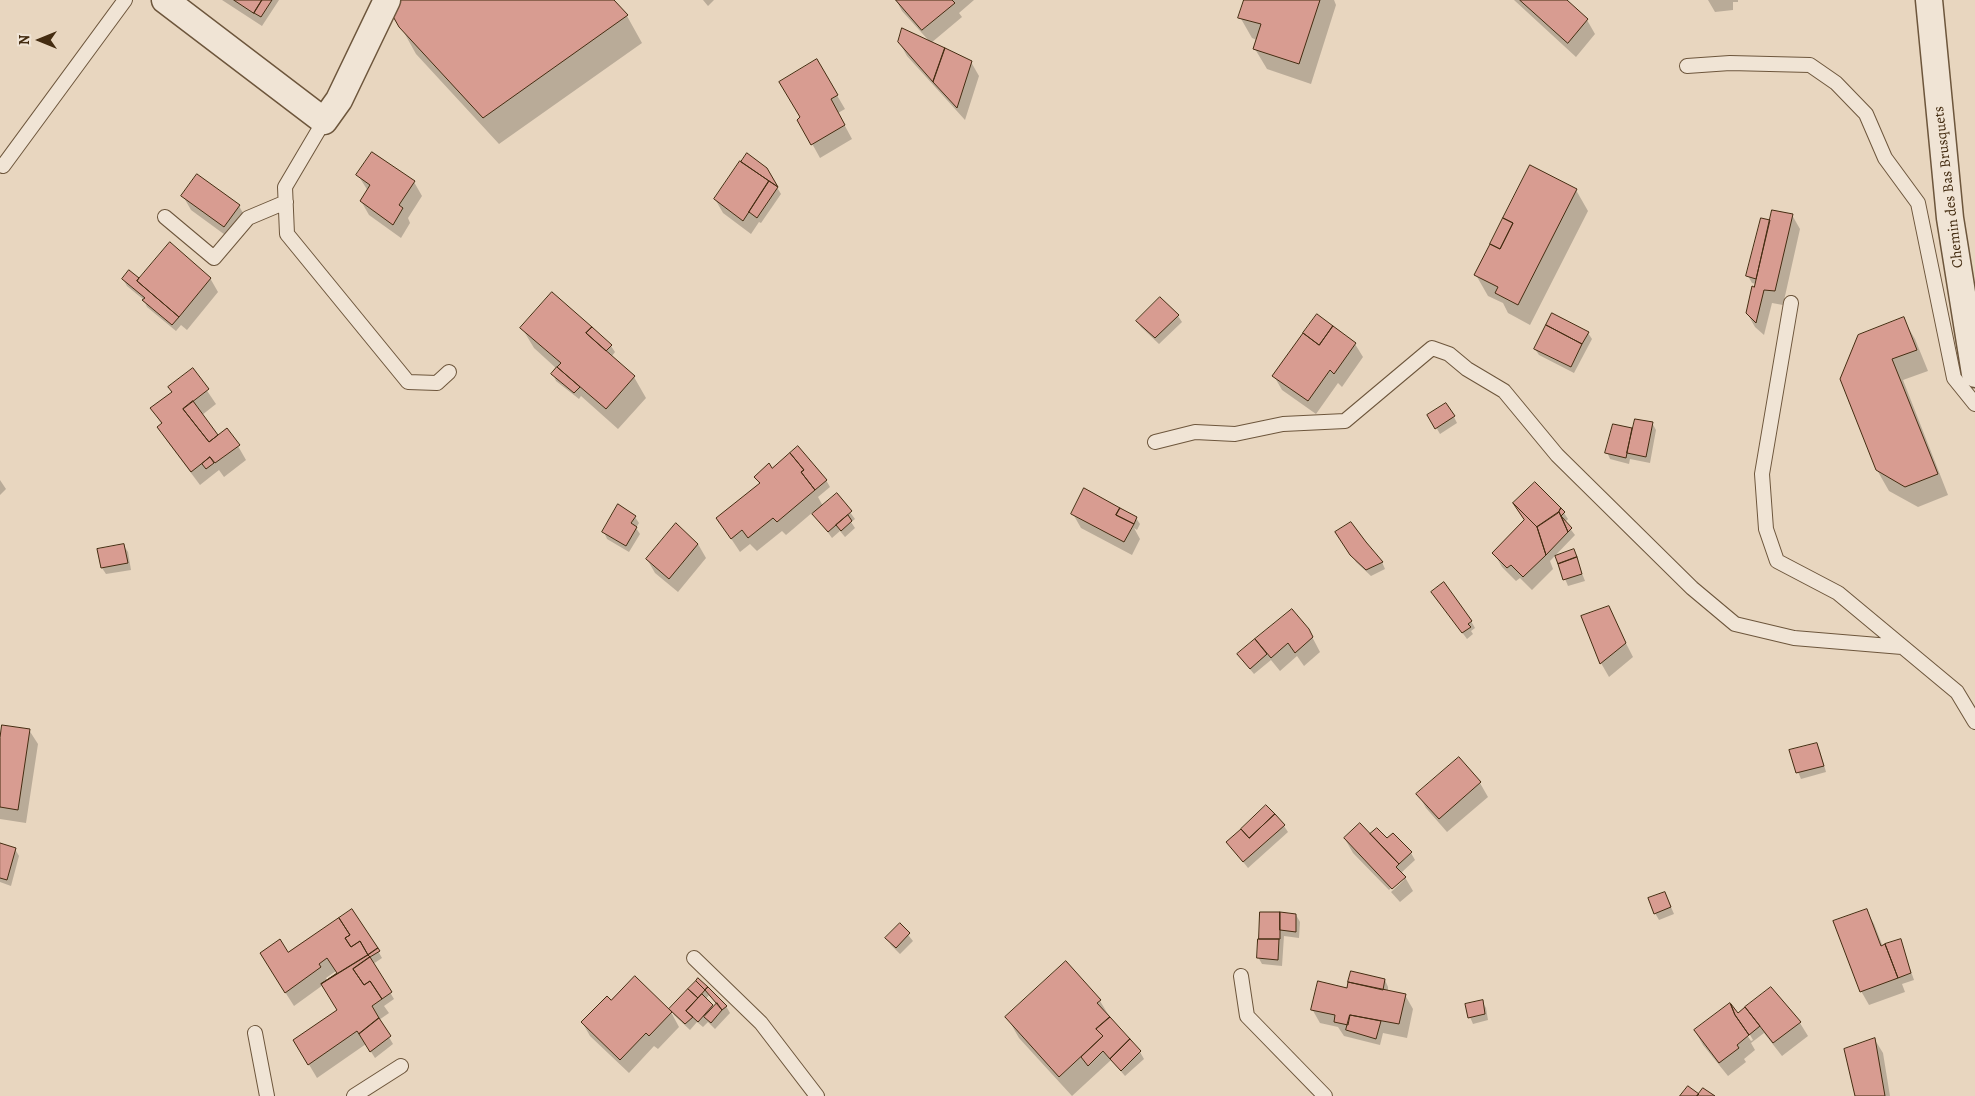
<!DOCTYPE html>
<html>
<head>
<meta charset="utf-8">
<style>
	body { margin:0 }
	#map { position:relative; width:1975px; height:1096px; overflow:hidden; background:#e8d6bf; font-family:Alegreya,serif }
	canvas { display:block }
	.north { position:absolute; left:15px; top:15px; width:50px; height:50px; -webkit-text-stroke:4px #f0e4d5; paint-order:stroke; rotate:270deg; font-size:14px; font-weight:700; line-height:20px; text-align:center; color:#442c11 }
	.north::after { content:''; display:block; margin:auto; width:18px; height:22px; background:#442c11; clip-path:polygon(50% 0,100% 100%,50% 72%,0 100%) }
</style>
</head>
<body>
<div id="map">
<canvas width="1975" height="1096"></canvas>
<div class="north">N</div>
</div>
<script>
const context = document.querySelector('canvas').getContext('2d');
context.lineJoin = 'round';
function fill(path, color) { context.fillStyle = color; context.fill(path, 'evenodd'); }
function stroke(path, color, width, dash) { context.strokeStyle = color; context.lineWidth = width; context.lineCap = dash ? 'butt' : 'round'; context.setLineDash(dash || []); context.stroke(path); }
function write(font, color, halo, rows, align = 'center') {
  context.font = font + ' Alegreya,serif'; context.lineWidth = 5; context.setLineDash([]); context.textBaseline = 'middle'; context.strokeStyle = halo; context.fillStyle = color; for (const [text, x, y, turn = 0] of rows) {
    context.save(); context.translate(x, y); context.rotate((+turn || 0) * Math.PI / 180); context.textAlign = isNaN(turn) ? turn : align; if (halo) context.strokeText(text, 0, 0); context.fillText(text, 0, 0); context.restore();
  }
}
fill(new Path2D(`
	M222,0H279L262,26Z
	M612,0L627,16L642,43L499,144L416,54L392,11Z
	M703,0H714L708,6Z
	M896,0H974L959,13L962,17L931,43L971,62L979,76L965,120L907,56L899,42H930L902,11Z
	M1245,0H1334L1336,5L1311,84L1267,69L1255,49L1257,40L1252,38L1240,17Z
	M1514,0H1565L1587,20L1595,34L1576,57Z
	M1708,0H1738V2H1733V10L1715,12Z
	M817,61L845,109L838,113L852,139L820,158L799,120L802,117Z
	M766,169L781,194L761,223L759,222L751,234L723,213L715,199Z
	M358,175L414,182L422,196L408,218L410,223L401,238L369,215L361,201L368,191Z
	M1576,190L1588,211L1530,325L1508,313L1503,303L1488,296L1476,275Z
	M183,196L239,206L247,220L232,240L191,210Z
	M1792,215L1800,229L1783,305L1772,303L1764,335L1755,327L1747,313L1756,284L1752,283L1748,276Z
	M210,278L218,292L187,330L181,325L176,331L147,307L144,300L127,286L123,279H138L139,281Z
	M1178,316L1182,322L1159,344L1141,327L1137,321Z
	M1903,319L1915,339L1928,371L1903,380L1948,495L1918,507L1889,491L1877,470L1841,379Z
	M522,328H591L611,346L615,352L611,357L634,377L646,398L618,429L581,396L579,399L556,381L553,374L557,369L534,348Z
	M1588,333L1592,339L1574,373L1539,355L1535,349Z
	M1355,344L1363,357L1342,387L1338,383L1316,414L1282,390L1274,376Z
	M193,370L216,404L202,415L218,437L238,446L246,460L224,477L219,470L200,485L167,441L159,427L162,425L152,408L173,393Z
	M1429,415L1454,417L1457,423L1440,434Z
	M1652,423L1656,430L1650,463L1630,459L1629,464L1610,459L1607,452L1614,425L1633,430Z
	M772,469L826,480L830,487L818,497L823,506L837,495L855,519L851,522L855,528L845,537L840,531L832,538L813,512L786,535L782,531L757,551L750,544L740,552L718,519L760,485L756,477Z
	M0,480L6,489L0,495Z
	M1535,483L1564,513L1568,519L1565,522L1575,535L1550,561L1553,569L1532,590L1520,578L1516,581L1502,567L1494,553L1526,521Z
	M1073,514L1136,518L1140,524L1137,530L1134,528L1140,539L1132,555L1081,528Z
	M635,517L639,523L636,528L640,534L629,552L607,539L604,532Z
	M1341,539L1382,562L1385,569L1371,576L1356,562Z
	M698,544L706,558L678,592L655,573L647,559Z
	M124,546L128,552L131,570L106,574L102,568L99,550Z
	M1573,550L1585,581L1568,586L1556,557Z
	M1432,592L1471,621L1475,628L1471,631L1473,634L1467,639Z
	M1608,608L1633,657L1609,677L1601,663L1582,617Z
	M1308,629L1320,652L1304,666L1297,656L1280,671L1271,660L1254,674L1238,655L1260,644Z
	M29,730L38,744L26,823L0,819V746Z
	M1817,744L1820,751L1826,772L1801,779L1798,772Z
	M1480,783L1488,797L1447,832L1426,808L1418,794Z
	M1284,826L1288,832L1248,868L1228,843Z
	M1393,835L1411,853L1415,860L1402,872L1413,891L1400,902L1391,892L1404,880V876L1389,890L1353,853L1345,839L1370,836L1387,840Z
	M0,844L15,849L19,856L11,886L0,882Z
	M1665,893L1674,914L1659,920L1655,913Z
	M1866,910L1874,924L1883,947L1900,940L1914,980L1902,984L1905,992L1869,1005L1861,991Z
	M1261,914L1296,915L1300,922L1299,938L1284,936L1282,966L1262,964L1258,957Z
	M900,925L913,941L900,954L891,945L887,938Z
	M378,951L382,958L373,964L394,999L384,1006L389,1013L379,1020L393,1044L375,1058L366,1044L317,1078L295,1041L338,1010L323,985L294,1006L269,967L288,954ZM336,971L338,974L327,981L326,978Z
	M1066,963L1100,1001L1111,1019L1140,1052L1144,1059L1125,1076L1111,1060L1072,1096L1019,1038L1007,1017Z
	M635,977L672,1014L679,1027L658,1049L654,1046L629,1073L590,1036L582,1022L611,1002Z
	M699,980L726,1006L730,1013L715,1029L708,1022L703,1027L697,1022L690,1030L674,1015L671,1009ZM709,995L717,1004L714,1008L706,999Z
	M1385,980L1388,987V991L1405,995L1413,1009L1407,1038L1383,1033L1380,1045L1344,1036L1338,1027L1320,1023L1312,1009L1348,989Z
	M1482,1001L1486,1008L1488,1020L1473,1024L1470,1017Z
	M1730,1004L1738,1014L1800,1023L1808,1036L1782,1056L1764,1033L1751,1043L1755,1050L1744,1059L1746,1062L1728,1076L1703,1045L1695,1031ZM1739,1016L1753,1040L1751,1041L1741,1026Z
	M1875,1040L1883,1053L1890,1096H1857Z`), '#0003');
const building = new Path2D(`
	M234,0H262L254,13Z
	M262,0H272L261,17L254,13Z
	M396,0H614L628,15L483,118L399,27L390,11Z
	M896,0H952L955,3L922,30Z
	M1244,0H1320L1299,64L1253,49L1261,24L1238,18Z
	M1520,0H1567L1588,19L1568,43Z
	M902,28L945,48L933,82L898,42Z
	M945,48L972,61L957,108L933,82Z
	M817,59L838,95L831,99L845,125L811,145L797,120L800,117L779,82Z
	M372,152L415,181L399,205L403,208L393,225L360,201L370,185L356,175Z
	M747,153L767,168L778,187L741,162Z
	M740,161L769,181L743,221L714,199Z
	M1530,165L1577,189L1518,305L1495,293L1498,287L1474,275L1490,244L1500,249L1513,223L1503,218Z
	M197,174L240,205L224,227L181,196Z
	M769,181L778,187L757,218L749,212Z
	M1772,210L1793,214L1775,291L1764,290L1756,323L1746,313L1752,286L1754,287Z
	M1503,218L1513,223L1500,249L1490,244Z
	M1761,218L1770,220L1756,279L1746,276Z
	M170,242L211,278L179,317L137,281Z
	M129,270L139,278L137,281L179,317L172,325L142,300L145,298L122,279Z
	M552,292L592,327L586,333L635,376L606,409L557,367L561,363L520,328Z
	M1160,297L1179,315L1155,338L1136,321Z
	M1552,313L1589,332L1582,344L1546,325Z
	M1317,314L1333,326L1319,345L1303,333Z
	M1904,317L1917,350L1892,359L1938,474L1905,487L1876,470L1840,379L1858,335Z
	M1546,325L1582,344L1571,367L1534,349Z
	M1333,326L1356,343L1334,374L1330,370L1308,401L1272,376L1303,333L1319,345Z
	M592,327L612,345L606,351L586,333Z
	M557,367L580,387L574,393L551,374Z
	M193,368L209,389L183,409L209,442L227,428L240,445L215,463L210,457L191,472L157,427L162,423L150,408L172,392L168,387Z
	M193,401L218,435L209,442L183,409Z
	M1446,403L1455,416L1435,429L1427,415Z
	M1635,419L1653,422L1646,457L1627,453Z
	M1613,424L1632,428L1626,458L1605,453Z
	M798,446L827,480L815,490L801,472L804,470L790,453Z
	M790,453L804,470L801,472L815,490L777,522L773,518L748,538L742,530L731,539L716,518L760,483L754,477L769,463L772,468Z
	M210,457L214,463L206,469L202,464Z
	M1535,482L1561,508L1558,513L1537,527L1513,503Z
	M1084,488L1120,508L1116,515L1134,524L1124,542L1071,514Z
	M837,493L852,511L828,532L812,514Z
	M1513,503L1537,527L1546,555L1523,577L1511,565L1507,568L1492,553L1524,520Z
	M618,504L636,516L631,523L637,527L626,546L602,532Z
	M1120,508L1137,517L1134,524L1116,515Z
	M1561,508L1565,512L1561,516L1559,512Z
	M1559,512L1568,532L1546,555L1537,527Z
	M848,515L852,521L841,531L836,525Z
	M1561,516L1572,528L1568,532L1562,518Z
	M1351,522L1366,542L1383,562L1366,570L1350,555L1335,532Z
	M676,523L698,544L669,579L646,559Z
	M124,544L128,563L101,568L97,549Z
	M1574,549L1577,557L1558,564L1555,556Z
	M1577,557L1582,574L1563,580L1558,564Z
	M1444,582L1472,621L1468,624L1471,627L1462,633L1431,592Z
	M1609,606L1626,643L1600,664L1581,616Z
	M1292,609L1309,629L1313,637L1295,653L1288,643L1271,658L1255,639Z
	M1255,639L1267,654L1250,669L1237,654Z
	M2,725L30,729L18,810L0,807V738Z
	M1817,743L1824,766L1796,773L1789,750Z
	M1459,757L1481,782L1439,819L1416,794Z
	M1266,805L1275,814L1249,838L1241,829Z
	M1275,814L1285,825L1243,862L1226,842L1241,829L1249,838Z
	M1360,823L1399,864L1396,867L1406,877L1392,889L1344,838Z
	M1377,828L1387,838L1393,833L1412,852L1399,864L1370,834Z
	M0,843L16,848L7,880L0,878Z
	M1665,892L1671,907L1654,914L1648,898Z
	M352,909L378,948L368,955L360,941L351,947L345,938L350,935L339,918Z
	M1867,909L1881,946L1885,944L1898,978L1860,992L1833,921Z
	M1260,912H1280V939H1259Z
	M1280,912L1296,914V932L1280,930Z
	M339,918L350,935L345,938L351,947L360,941L368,955L321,984L337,973L327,958L319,964L321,967L285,993L260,953L280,939L288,952Z
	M900,923L910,933L896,948L885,938Z
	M1258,939H1279L1278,960L1257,958Z
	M1901,939L1911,973L1898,978L1885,944Z
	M378,948L380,951L370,957L368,955Z
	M368,955L370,957L353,969L364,985L370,981L382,999L372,1006L379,1018L359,1034L357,1031L308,1065L293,1040L337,1010L321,984Z
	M370,957L392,992L382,999L370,981L364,985L353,969Z
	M1066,961L1101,1000L1097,1003L1110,1017L1096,1029L1103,1036L1059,1077L1005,1017Z
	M1351,971L1385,979L1383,990L1348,982Z
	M635,976L672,1012L649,1036L646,1033L620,1060L581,1022L607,996L611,1000Z
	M698,978L708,987L705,990L696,981Z
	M696,981L705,990L698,998L688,989Z
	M1318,981L1347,988L1348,982L1406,994L1399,1024L1350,1015L1348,1025L1334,1022L1335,1015L1311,1010Z
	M708,987L727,1006L722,1010L705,990Z
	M1771,987L1801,1022L1773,1043L1745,1007Z
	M688,989L698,998L686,1011L693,1017L685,1024L669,1009Z
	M702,994L713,1005L698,1022L686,1011Z
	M1483,1000L1485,1014L1468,1018L1465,1004Z
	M717,1003L722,1010L711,1023L704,1017Z
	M1730,1003L1735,1015L1749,1035L1737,1045L1739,1048L1719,1063L1694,1030Z
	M1731,1004L1738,1013L1745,1007L1760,1026L1749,1035L1735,1015Z
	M1350,1015L1381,1021L1376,1039L1346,1030Z
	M1110,1017L1130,1039L1110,1059L1103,1051L1088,1066L1081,1057L1103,1036L1096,1029Z
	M379,1018L391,1036L370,1052L359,1034Z
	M1875,1038L1885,1096H1855L1844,1049Z
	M1130,1039L1141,1051L1121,1071L1110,1059Z
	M1688,1086L1699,1094L1697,1096H1680Z
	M1703,1088L1715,1096H1697Z`);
fill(building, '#d89c91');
stroke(building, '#442c11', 1);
const service = new Path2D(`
	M1687,66L1730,63L1810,65L1836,83L1866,114L1885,158L1918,203L1954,378L1975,404
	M324,121L285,187L287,234L408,382L437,383L449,372
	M3,166L125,0
	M165,217L214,258L248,218L286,202
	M1791,303L1762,474L1766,529L1777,561L1838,593L1957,692L1975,722
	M1155,442L1195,432L1235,434L1283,424L1345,421L1432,348L1449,354L1467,369L1504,391L1557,455L1692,588L1735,624L1794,638L1902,647
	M694,958L761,1023L817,1096
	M1241,976L1247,1016L1325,1096
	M255,1033L267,1096
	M354,1096L401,1066`);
const minor = new Path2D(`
	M165,0L324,121L339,100L387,0
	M1929,0L1950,218L1975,374`);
stroke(service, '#6d563c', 16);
stroke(minor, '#6d563c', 29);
stroke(service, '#f0e4d5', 14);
stroke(minor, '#f0e4d5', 26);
write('15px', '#442c11', '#f0e4d5', [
	["Chemin des Bas Brusquets",1949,187,-97]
]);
</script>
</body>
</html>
